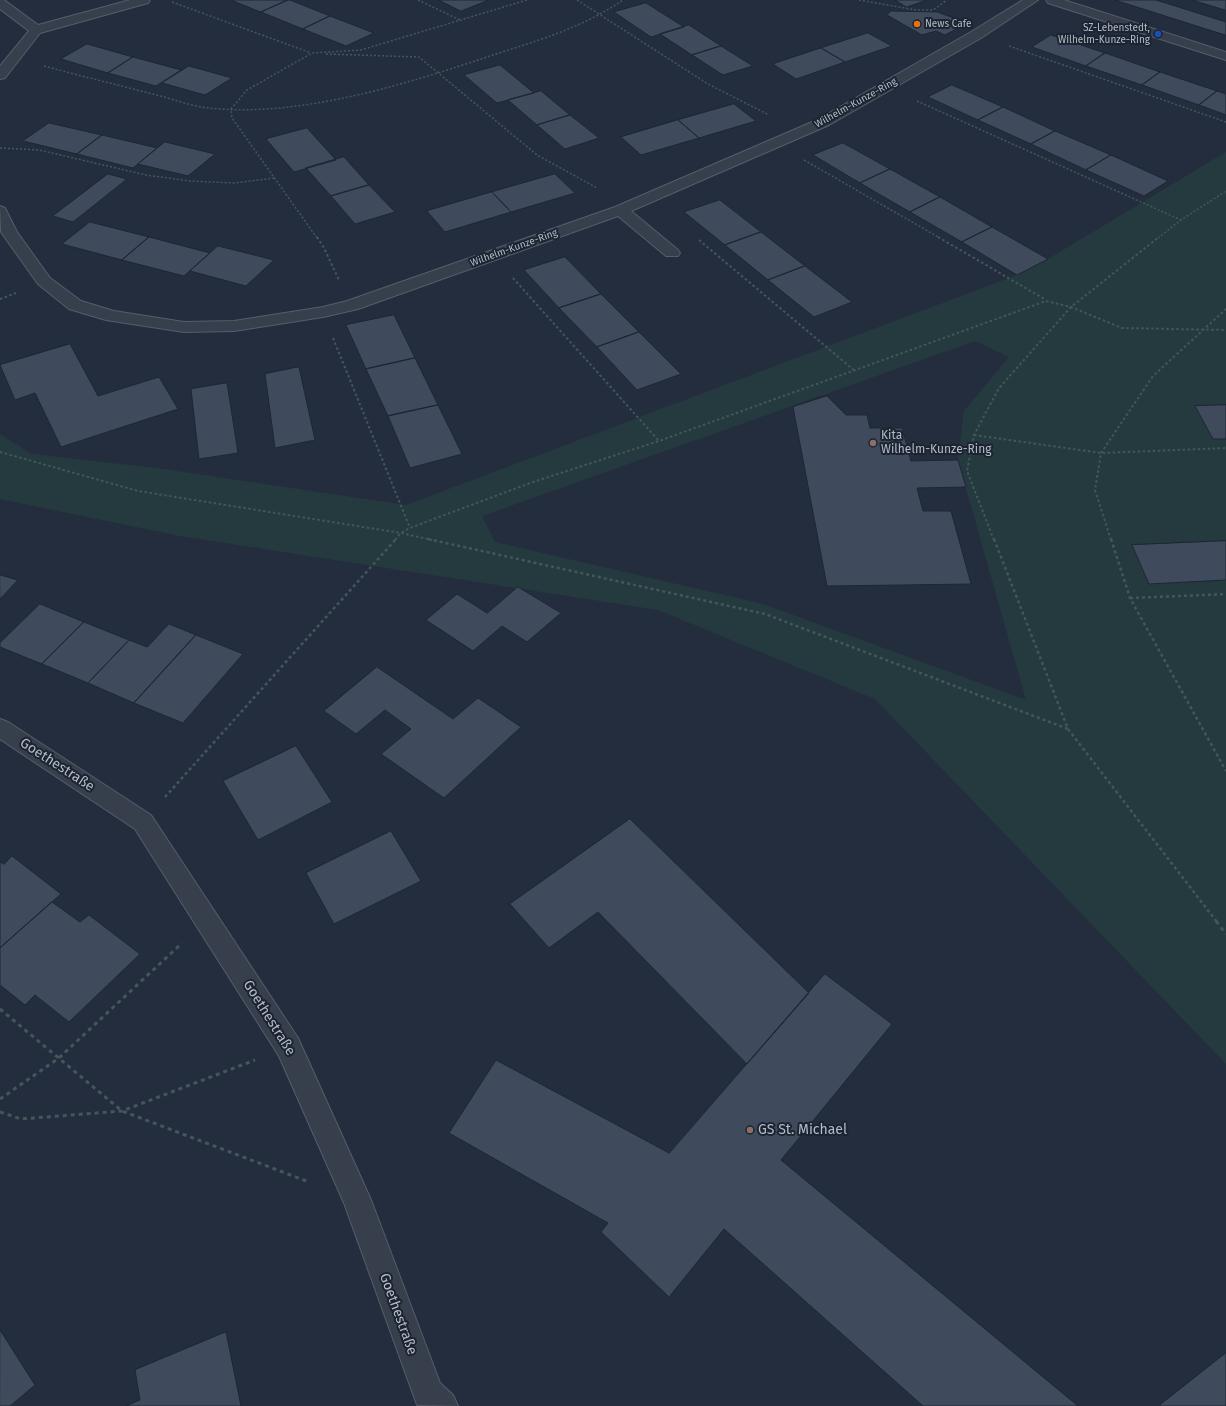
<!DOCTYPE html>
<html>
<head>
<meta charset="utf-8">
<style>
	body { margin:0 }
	canvas { display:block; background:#232d3d }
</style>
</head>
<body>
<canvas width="1226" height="1406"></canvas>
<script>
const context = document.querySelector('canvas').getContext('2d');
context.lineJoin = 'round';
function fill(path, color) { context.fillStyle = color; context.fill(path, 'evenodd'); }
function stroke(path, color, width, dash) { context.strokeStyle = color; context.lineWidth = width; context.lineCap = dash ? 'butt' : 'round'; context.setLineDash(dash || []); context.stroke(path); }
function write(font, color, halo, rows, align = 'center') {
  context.font = font + ' "Fira Sans",sans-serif'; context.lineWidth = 4; context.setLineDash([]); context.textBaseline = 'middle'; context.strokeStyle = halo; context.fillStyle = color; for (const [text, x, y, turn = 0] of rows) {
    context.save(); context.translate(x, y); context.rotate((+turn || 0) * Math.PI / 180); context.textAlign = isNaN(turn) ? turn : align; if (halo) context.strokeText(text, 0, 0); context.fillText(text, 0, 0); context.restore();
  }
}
fill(new Path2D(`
	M1226,152V1064L875,699L658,610L180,536L0,499V434L32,454L156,468L406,505L1017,275L1048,259ZM975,341L1009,357L964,411L958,460L1026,700L763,604L495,542L482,516Z`), '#253a3e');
const building = new Path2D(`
	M231,0H288L261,12Z
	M288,0H290L330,16L303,29L261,12Z
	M439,0H489L461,11Z
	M895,0H927L907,7Z
	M1115,0H1156L1226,22V35Z
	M1192,0H1226V10Z
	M646,3L684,27L651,37L614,12Z
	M891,11L937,12L968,23L945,35L936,31L922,35L887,15Z
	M330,16L374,33L346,46L303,29Z
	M689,25L721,46L692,55L660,34Z
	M868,33L892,46L845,62L821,48Z
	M1051,35L1105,53L1086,66L1032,47Z
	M87,44L133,57L108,73L61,59Z
	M721,46L753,66L723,75L692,55Z
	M821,48L845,62L796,79L773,64Z
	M1105,53L1160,72L1142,85L1086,66Z
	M133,57L181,70L156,86L108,73Z
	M500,65L534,93L497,103L464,75Z
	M189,66L232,78L205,95L162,83Z
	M1160,72L1217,91L1199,105L1142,85Z
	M952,85L1003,107L978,120L928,97Z
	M541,91L570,115L537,125L508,100Z
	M1217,91L1226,94V115L1199,105Z
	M734,104L756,121L699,138L678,120Z
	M1003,107L1055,131L1031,144L978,120Z
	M570,115L599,138L565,149L537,125Z
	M678,120L699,138L641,155L621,137Z
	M49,123L102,135L77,154L23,141Z
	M307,128L336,160L294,172L266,139Z
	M1055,131L1111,155L1086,170L1031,144Z
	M102,135L157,148L133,168L77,154Z
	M165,142L215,154L188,176L138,164Z
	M843,143L890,169L860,183L813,155Z
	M1111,155L1168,181L1144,196L1086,170Z
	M344,157L369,185L331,196L306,168Z
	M890,169L940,197L910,212L860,183Z
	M108,174L127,179L73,222L53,216Z
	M555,174L575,193L511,212L492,192Z
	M369,185L395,212L355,224L331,196Z
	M492,192L511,212L445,232L427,211Z
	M940,197L992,227L962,242L910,212Z
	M720,200L761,232L725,245L684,212Z
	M90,222L149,237L122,260L62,244Z
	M992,227L1048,259L1017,275L962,242Z
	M761,232L805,266L768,280L725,245Z
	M149,237L210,253L184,276L122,260Z
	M218,246L274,260L246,286L190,271Z
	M565,257L601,294L559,308L524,270Z
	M805,266L852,302L814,317L768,280Z
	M601,294L639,332L597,347L559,308Z
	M394,315L415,358L366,369L346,325Z
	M639,332L681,374L637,390L597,347Z
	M70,344L98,396L159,377L178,409L61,447L35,393L15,400L0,365Z
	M415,358L438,405L388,416L366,369Z
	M299,367L315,440L275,448L265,374Z
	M227,383L238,453L199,459L191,389Z
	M827,396L846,415H867L870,428H902L911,461L958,460L966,487L917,488L923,511H951L971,584L827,586L793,407Z
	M438,405L462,454L410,468L388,416Z
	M1226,405V439H1213L1195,406Z
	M1226,541V580L1149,584L1132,545Z
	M0,575L18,580L0,599Z
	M518,587L561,613L527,642L502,626L473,651L426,620L457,594L487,613Z
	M40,604L84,622L42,664L0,647V643Z
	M84,622L129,640L88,683L42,664Z
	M169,624L196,635L134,703L88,683L129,640L147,647Z
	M196,635L243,654L183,723L134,703Z
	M377,667L453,719L478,698L521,727L444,798L381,754L411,729L385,710L356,734L324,711Z
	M296,746L332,802L258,840L223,781Z
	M630,819L809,993L747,1064L598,912L549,948L510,904Z
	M391,831L421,881L334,924L306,873Z
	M12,856L61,894L0,948V862L4,864Z
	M52,902L80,922L89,915L140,954L69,1022L35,995L25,1005L0,985V948Z
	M825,974L892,1024L781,1160L1078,1406H923L724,1229L669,1297L601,1232L608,1223L449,1133L496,1060L669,1153Z
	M0,1330L35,1385L10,1406H0Z
	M226,1332L241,1406H126L140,1400L135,1370Z
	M1226,1353V1406H1161L1160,1405Z`);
fill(building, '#3f4b5c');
stroke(building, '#1e2634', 1);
const minor = new Path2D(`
	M0,0H4L38,25L130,0H150L148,3L40,33L5,78L0,79V66L29,31L0,9Z
	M1023,0H1038L981,38L829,125L631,211L678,250L680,253L678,256H666L618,216L358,309L323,317L234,331L184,332L106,320L69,309L38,284L1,232L0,206L5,208L17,232L50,278L81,301L114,311L184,322L234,321L323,307L347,301L615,207L819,119L971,32Z
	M1046,0H1064L1226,52V60L1048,3Z
	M0,719L8,722L151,815L298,1038L371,1200L440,1383L453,1395L458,1406L417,1405L344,1203L279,1056L135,829L0,739Z`);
stroke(minor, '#555d6b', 2);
stroke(new Path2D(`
	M418,0L460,20
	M577,0L708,84L769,115
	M859,0L916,10H933L947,0
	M172,2L311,53
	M1009,46L1226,122
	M326,54L419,57L537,155L597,188
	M44,66C81,76 118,85 156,95C173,99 191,106 208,108C300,118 406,84 493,55C539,40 582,28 623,0
	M917,101L1181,220
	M0,148L39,150L146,175L190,181L234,183L275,178
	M804,160L940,238
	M317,238L232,118L231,109L247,90L312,53L361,50L527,0
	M1158,238L1181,220L1226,191`), '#43575b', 1.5, [2, 2]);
stroke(new Path2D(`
	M317,237L324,248L339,280
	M938,237L1046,300
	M699,240L855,371
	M513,278L659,441
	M0,299L16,293
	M333,338L410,528
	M974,435L1101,453L1226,448
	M0,452L138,491L401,533L432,540
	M395,540L401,533L410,528L530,483L659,441L1046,301L1071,307L1122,328L1226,330
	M994,540L967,471L974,435L999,388L1071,307L1159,237
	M1111,540L1095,490L1101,453L1153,376L1226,309`), '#43575b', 2, [2.5, 2.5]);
stroke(new Path2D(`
	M428,539L765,614L1068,729
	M994,539L1068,729L1217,922
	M1111,539L1130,598L1226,771
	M1130,598L1226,594
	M165,797L396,539`), '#43575b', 2.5, [3, 3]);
stroke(new Path2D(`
	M1216,921L1226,934
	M0,1009L122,1111L309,1182
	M0,1099L59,1058L182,943
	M0,1112L21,1119L122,1111L255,1060`), '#43575b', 3, [4, 4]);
fill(minor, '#373f4d');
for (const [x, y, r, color] of [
	[917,24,4,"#e8710a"],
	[1158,34,4,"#1a4fb4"],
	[873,443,4,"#8d6e63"],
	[750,1130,4,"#8d6e63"]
]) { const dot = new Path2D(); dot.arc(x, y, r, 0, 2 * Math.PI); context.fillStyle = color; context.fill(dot); stroke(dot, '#1c2432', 1.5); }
write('10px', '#b3bac8', '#1c2432', [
	["News Cafe",925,24],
	["SZ-Lebenstedt,",1150,28,"right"],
	["Wilhelm-Kunze-Ring",1150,40,"right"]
], 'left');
write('10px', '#b3bac8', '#1c2432', [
	["Wilhelm-Kunze-Ring",856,103,-29],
	["Wilhelm-Kunze-Ring",514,248,-20]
]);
write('12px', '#b3bac8', '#1c2432', [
	["Kita",881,436],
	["Wilhelm-Kunze-Ring",881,450]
], 'left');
write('14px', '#b3bac8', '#1c2432', [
	["Goethestraße",57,765,33],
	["Goethestraße",269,1018,58],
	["Goethestraße",398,1314,70]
]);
write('14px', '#b3bac8', '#1c2432', [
	["GS St. Michael",758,1130]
], 'left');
</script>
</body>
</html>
